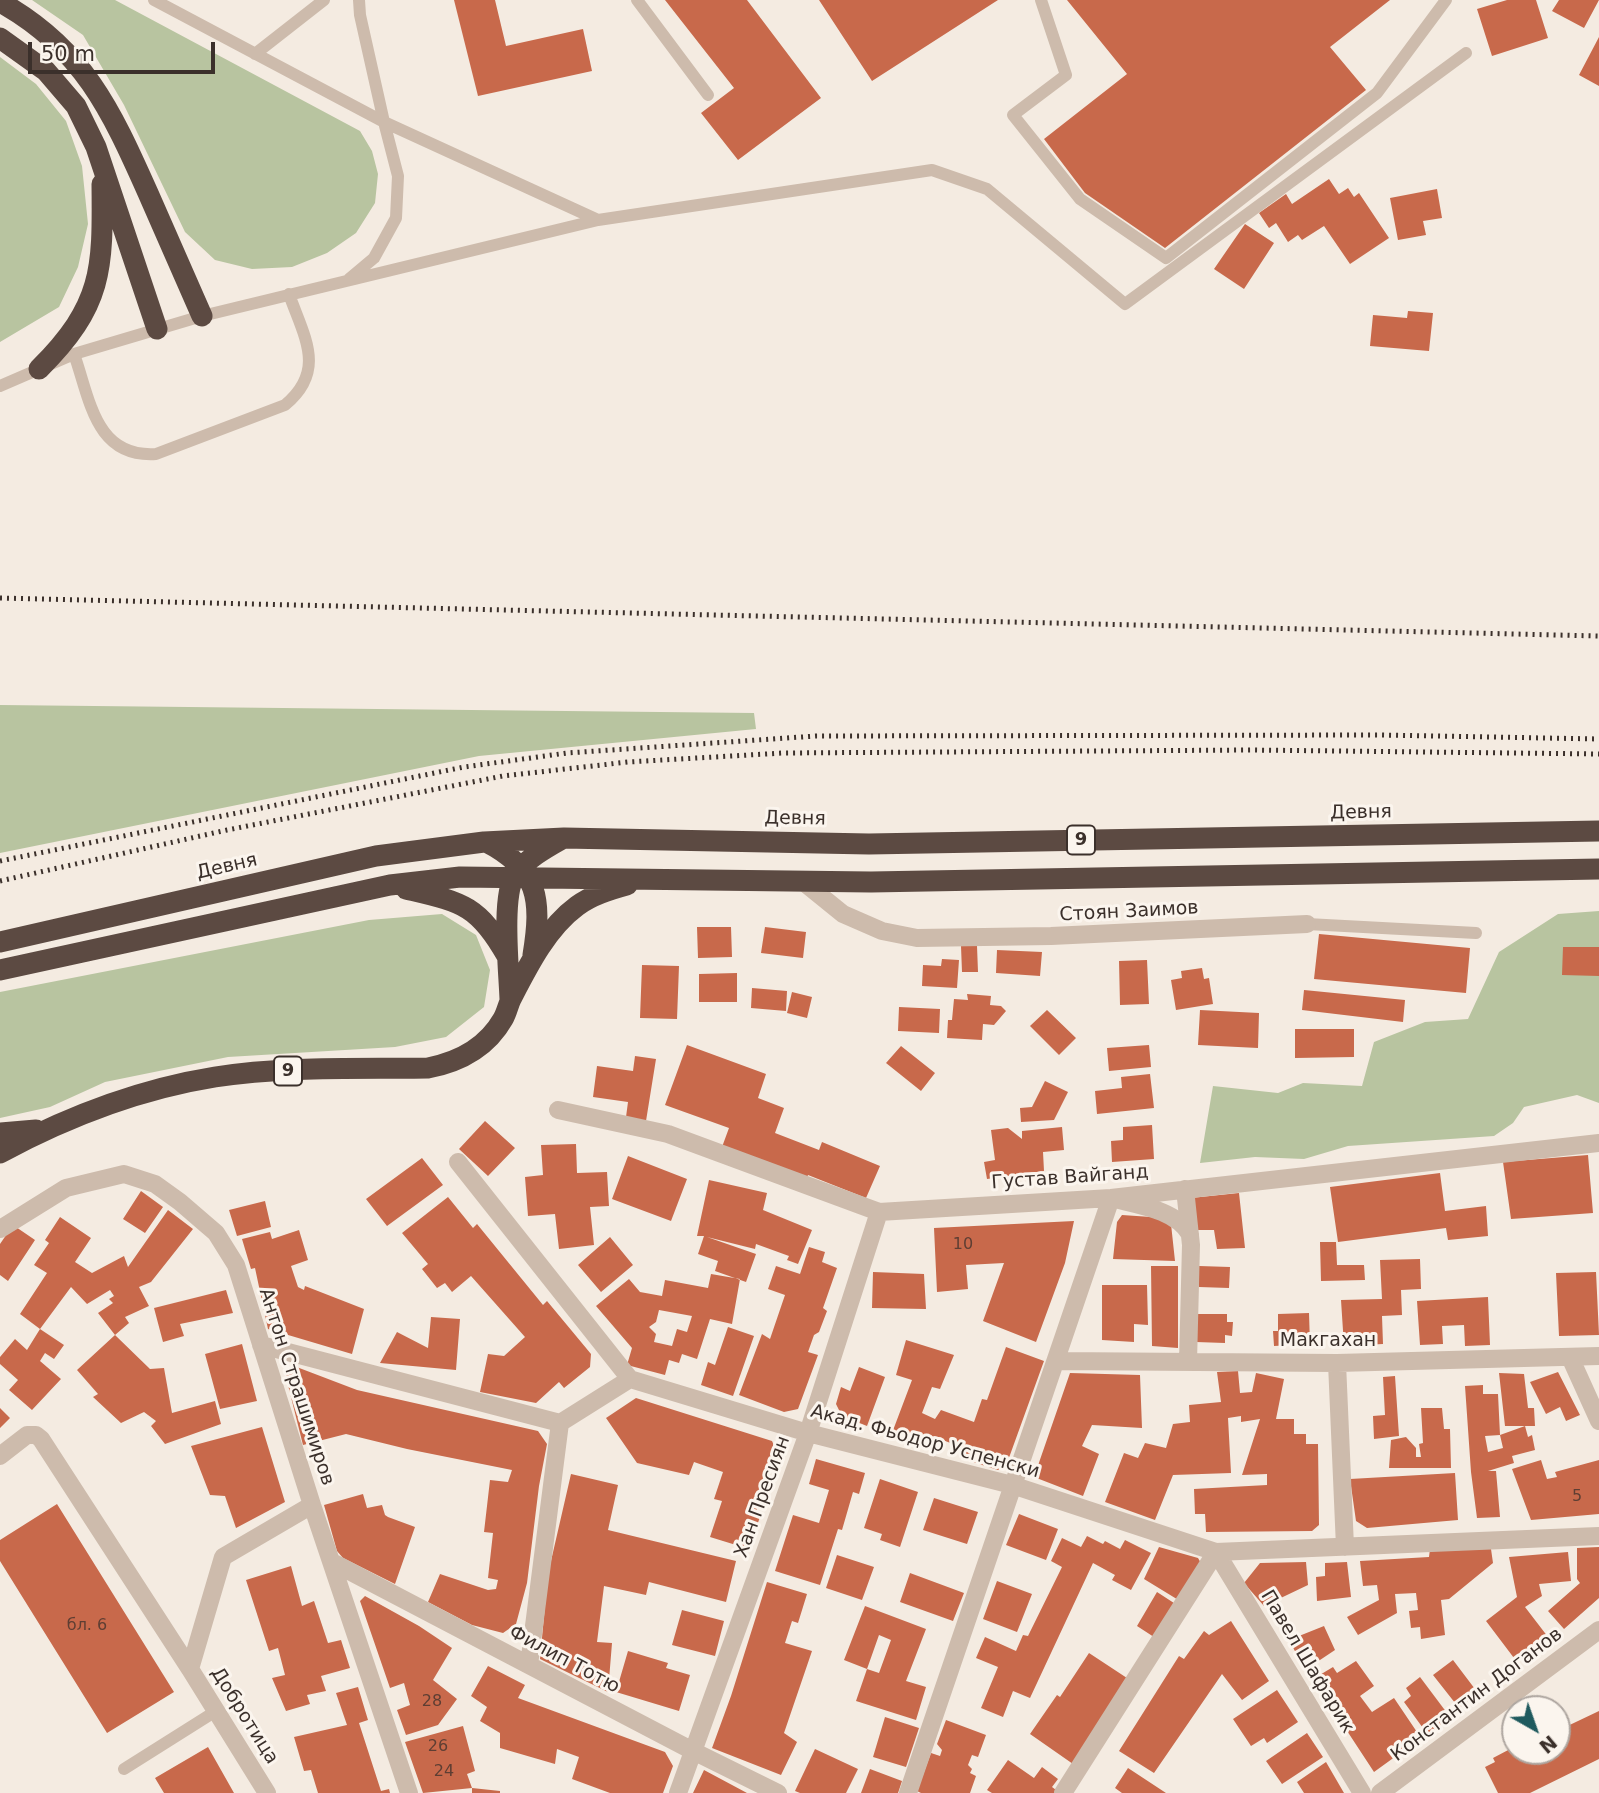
<!DOCTYPE html>
<html>
<head>
<meta charset="utf-8">
<style>
	body { margin:0 }
	#map { position:relative; width:1599px; height:1793px; overflow:hidden; background:#f4ebe1; font-family:"DejaVu Sans",sans-serif }
	canvas { display:block }
	.north { position:absolute; left:1501px; top:1695px; width:70px; height:70px; box-sizing:border-box; background:#fbf5ee; border:2px solid #aea6a0; border-radius:50%; rotate:140deg; font-size:19px; font-weight:700; line-height:28px; text-align:center; color:#3b302b }
	.north::after { content:''; display:block; margin:auto; width:24px; height:32px; background:#1f5a5e; clip-path:polygon(50% 0,100% 100%,50% 72%,0 100%) }
	.scale { position:absolute; left:28px; top:42px; width:187px; height:32px; box-sizing:border-box; border:4px solid #3b302b; border-top:0; padding-left:9px; font-size:21px; line-height:24px; white-space:nowrap; color:#3b302b; -webkit-text-stroke:5px #fbf5ee; paint-order:stroke }
</style>
</head>
<body>
<div id="map">
<canvas width="1599" height="1793"></canvas>
<div class="north">N</div>
<div class="scale">50 m</div>
</div>
<script>
const context = document.querySelector('canvas').getContext('2d');
context.lineJoin = 'round';
function fill(path, color) { context.fillStyle = color; context.fill(path, 'evenodd'); }
function stroke(path, color, width, dash) { context.strokeStyle = color; context.lineWidth = width; context.lineCap = dash ? 'butt' : 'round'; context.setLineDash(dash || []); context.stroke(path); }
function write(font, color, halo, rows, align = 'center') {
  context.font = font + ' "DejaVu Sans",sans-serif'; context.lineWidth = 6; context.setLineDash([]); context.textBaseline = 'middle'; context.strokeStyle = halo; context.fillStyle = color; for (const [text, x, y, turn = 0] of rows) {
    context.save(); context.translate(x, y); context.rotate((+turn || 0) * Math.PI / 180); context.textAlign = isNaN(turn) ? turn : align; if (halo) context.strokeText(text, 0, 0); context.fillText(text, 0, 0); context.restore();
  }
}
fill(new Path2D(`
	M32,0H115L360,131L372,151L378,174L375,203L356,233L327,253L292,267L252,269L215,260L185,232L124,105L83,35Z
	M0,57L36,84L66,121L82,166L88,224L78,267L59,307L0,342Z
	M0,705L754,713L756,729L479,756L0,853Z
	M1599,911V1103L1577,1095L1524,1107L1513,1123L1494,1136L1348,1146L1304,1159L1255,1157L1200,1163L1213,1086L1278,1093L1303,1083L1362,1086L1374,1042L1425,1022L1468,1019L1499,952L1558,914Z
	M442,914L476,935L490,970L484,1007L446,1037L395,1047L228,1057L105,1082L50,1107L0,1118V992L369,920Z`), '#b8c4a0');
fill(new Path2D(`
	M454,0H495L506,46L583,29L592,71L478,96Z
	M665,0H747L821,98L738,160L701,113L734,88Z
	M819,0H998L872,81Z
	M1067,0H1390L1330,47L1366,90L1165,248L1085,193L1044,139L1127,74Z
	M1507,0H1536L1548,38L1492,56L1477,9Z
	M1559,0H1599L1584,28L1552,11Z
	M1599,37V86L1579,75Z
	M1329,179L1339,194L1348,188L1354,197L1359,193L1389,238L1350,264L1324,226L1302,240L1298,235L1288,242L1276,223L1269,228L1259,213L1286,194L1292,204Z
	M1437,189L1442,218L1423,221L1426,235L1398,240L1390,198Z
	M1245,224L1274,243L1244,289L1214,269Z
	M1408,311L1433,313L1429,351L1370,346L1373,315L1407,318Z
	M697,927H731L732,957L698,958Z
	M765,927L806,932L803,958L761,953Z
	M1319,934L1470,948L1466,993L1314,979Z
	M961,946H977L978,972H962Z
	M1563,947H1599V976L1562,975Z
	M997,950L1042,952L1040,976L996,973Z
	M942,959L959,960L957,988L922,986L923,965L941,966Z
	M1147,960L1149,1004L1120,1005L1119,961Z
	M642,965L679,966L677,1019L640,1018Z
	M1202,968L1204,979L1209,978L1213,1004L1176,1010L1171,980L1182,978L1181,971Z
	M737,973V1002H699V974Z
	M752,988L787,991L786,1011L751,1008Z
	M1304,990L1405,1000L1403,1022L1302,1010Z
	M792,992L812,997L807,1018L787,1013Z
	M967,994L991,996L990,1005L1001,1006L1006,1011L994,1025L983,1024L982,1040L947,1038L948,1020H952L954,999L968,1000Z
	M899,1007L940,1009L939,1033L898,1031Z
	M1047,1010L1076,1038L1059,1055L1030,1026Z
	M1200,1010L1259,1013L1258,1048L1198,1045Z
	M1295,1029H1354V1057L1295,1058Z
	M687,1045L766,1074L758,1098L784,1108L775,1133L819,1150L822,1142L880,1166L866,1198L808,1175L806,1180L722,1147L729,1128L665,1105Z
	M1149,1045L1151,1067L1109,1071L1107,1048Z
	M901,1046L935,1073L921,1091L886,1063Z
	M635,1056L656,1059L646,1121L626,1117L628,1102L593,1097L597,1066L633,1071Z
	M1150,1074L1154,1108L1097,1114L1095,1091L1122,1088L1121,1077Z
	M1045,1081L1068,1092L1054,1120L1021,1122L1020,1108L1032,1107Z
	M485,1121L515,1148L488,1176L459,1149Z
	M1152,1125L1154,1159L1112,1162L1111,1141L1123,1140V1127Z
	M1062,1127L1064,1150L1043,1152L1044,1171L987,1179L984,1162L995,1160L991,1130L1008,1128L1022,1139V1131Z
	M576,1144L577,1173L607,1172L609,1206L590,1207L594,1245L559,1249L555,1214L528,1216L525,1177L543,1175L541,1145Z
	M1588,1155L1593,1213L1511,1219L1503,1162Z
	M628,1156L687,1179L671,1221L612,1199Z
	M422,1158L443,1185L387,1226L366,1199Z
	M1440,1173L1445,1211L1486,1206L1488,1236L1448,1240L1446,1228L1338,1242L1330,1187Z
	M709,1180L767,1193L763,1210L812,1230L798,1264L787,1260L789,1256L756,1244L755,1249L707,1237L756,1254L746,1282L715,1271L718,1261L698,1254L704,1236H697Z
	M141,1191L163,1207L145,1233L123,1219Z
	M1239,1193L1245,1248L1217,1249L1214,1230H1196L1191,1198Z
	M448,1197L473,1228L477,1224L543,1305L547,1301L591,1354L590,1367L564,1388L559,1382L536,1403L480,1392L488,1354L504,1356L525,1337L471,1276L452,1292L445,1283L437,1288L422,1269L428,1264L402,1233Z
	M265,1201L271,1227L237,1236L229,1210Z
	M168,1210L193,1229L151,1282L139,1287L149,1306L125,1317L129,1323L115,1335L150,1369L164,1368L172,1413L215,1401L221,1424L165,1444L151,1426L156,1421L144,1412L121,1423L93,1397L98,1394L77,1370L115,1335L98,1313L113,1303L109,1299L114,1296L110,1290L87,1304L71,1287L40,1329L64,1345L54,1359L45,1353L40,1361L61,1379L32,1410L9,1390L18,1380L0,1364V1357L15,1339L27,1350L40,1329L20,1314L47,1273L34,1265L49,1243L45,1240L60,1217L91,1238L75,1262L92,1273L124,1256L128,1267Z
	M1122,1215L1151,1217L1171,1224L1175,1261L1113,1259L1117,1222Z
	M1074,1221L1065,1263L1036,1342L983,1321L1004,1263L966,1265L968,1289L937,1292L934,1228Z
	M13,1225L35,1240L8,1281L0,1275V1244Z
	M299,1230L308,1260L291,1266L298,1287L304,1290L305,1286L364,1309L352,1354L268,1329L255,1268L251,1269L242,1239L270,1232L272,1239Z
	M610,1237L633,1265L601,1292L578,1265Z
	M1320,1242H1336L1337,1265H1364L1365,1280L1321,1281Z
	M809,1247L825,1252L822,1262L837,1268L823,1308L827,1311L819,1332L814,1335L808,1352L818,1355L798,1409L784,1412L739,1395L762,1334L770,1339L785,1295L768,1289L776,1266L800,1274Z
	M1420,1259L1421,1289L1401,1290L1402,1315L1382,1316L1383,1344L1344,1346L1341,1300L1382,1299L1380,1260Z
	M1151,1266H1178V1348L1152,1346Z
	M1199,1266L1230,1267L1229,1288L1199,1287Z
	M873,1272L924,1274L926,1309L872,1308Z
	M1596,1272L1599,1335L1559,1336L1556,1273Z
	M711,1274L740,1279L732,1324L710,1319L697,1359L682,1354L679,1363L669,1360L665,1375L627,1365L632,1348L596,1306L629,1279L640,1292L662,1296L665,1280L708,1288ZM659,1310L692,1316L687,1332L677,1329L672,1346L654,1342L656,1334L649,1327L656,1322Z
	M1102,1285H1147L1148,1325L1134,1324V1342L1102,1340Z
	M226,1290L233,1313L180,1324L184,1336L163,1342L154,1308Z
	M1488,1297L1490,1345L1465,1346L1464,1325L1442,1326L1443,1344L1420,1345L1417,1301Z
	M1309,1313L1310,1344L1274,1346L1273,1331H1278V1314Z
	M1197,1314H1227V1322H1233L1232,1336L1225,1335V1343L1196,1342Z
	M431,1317L460,1319L456,1370L380,1363L397,1332L428,1348Z
	M728,1327L754,1336L733,1396L701,1385L708,1362L715,1365Z
	M906,1340L954,1355L940,1389L932,1387L922,1413L935,1419L941,1410L974,1422L982,1399L987,1400L1006,1347L1044,1361L1006,1466L998,1470L960,1458L964,1448L929,1435L925,1447L892,1433L912,1380L896,1375Z
	M242,1344L257,1401L220,1409L205,1354Z
	M294,1366L357,1390L538,1431L547,1444L539,1486L527,1583L516,1624L503,1633L472,1625L428,1602L440,1574L488,1590L496,1589L498,1580L488,1578L493,1533L484,1532L490,1480L508,1482L512,1470L407,1449L346,1434L303,1445L286,1377L287,1370Z
	M859,1367L885,1377L867,1426L842,1416L836,1404L841,1387L850,1391Z
	M1238,1371L1240,1393L1252,1392L1256,1373L1284,1379L1276,1419H1294V1434H1306V1444H1318L1319,1525L1312,1531L1206,1532L1205,1514H1195L1194,1489L1267,1485V1474L1242,1475L1260,1419L1241,1422V1416L1228,1418L1231,1473L1173,1475L1155,1520L1105,1502L1124,1453L1138,1458L1145,1443L1166,1448L1173,1424L1190,1422L1189,1405L1221,1402L1217,1372Z
	M1558,1372L1580,1415L1566,1421L1560,1407L1546,1414L1530,1382Z
	M1070,1373L1140,1375L1142,1428L1092,1425L1082,1446L1099,1454L1083,1496L1034,1477Z
	M1499,1373L1524,1374L1528,1408H1534L1535,1426H1525L1528,1437L1532,1435L1535,1450L1512,1456L1514,1463L1488,1471H1496L1500,1517L1477,1518L1471,1472L1465,1386L1483,1385V1394H1498L1500,1435L1525,1426H1505ZM1500,1435L1503,1448L1488,1452L1485,1436Z
	M1395,1376L1399,1436L1374,1439L1373,1416L1385,1415L1383,1377Z
	M636,1398L772,1441L776,1450L756,1512L761,1514L749,1549L710,1537L722,1501L714,1499L723,1472L694,1462L689,1475L637,1463L606,1418Z
	M0,1408L10,1418L0,1428Z
	M1421,1408H1442L1444,1429H1450L1451,1468H1389L1391,1440L1406,1437L1416,1448V1457H1421L1419,1444L1423,1443Z
	M262,1427L285,1502L236,1528L225,1496L210,1495L191,1446Z
	M816,1459L865,1473L859,1494L853,1492L842,1530L838,1529L820,1585L775,1571L793,1515L819,1523L829,1490L809,1484Z
	M1541,1460L1547,1479L1557,1477L1555,1472L1599,1460V1514L1531,1520L1512,1469Z
	M1455,1473L1458,1520L1367,1528L1356,1521L1350,1479Z
	M571,1474L618,1485L608,1530L736,1561L726,1602L649,1582L646,1595L604,1586L597,1642L612,1643L608,1692L540,1659L548,1574Z
	M880,1479L918,1492L900,1547L880,1540L882,1534L864,1528Z
	M363,1494L367,1508L382,1505L385,1515L388,1517L415,1527L395,1584L343,1558L337,1551L324,1505Z
	M934,1498L978,1512L967,1544L923,1530Z
	M57,1504L174,1692L107,1733L0,1561V1540Z
	M1019,1514L1058,1529L1046,1560L1006,1545Z
	M1087,1536L1103,1544L1105,1541L1120,1549L1125,1540L1151,1553L1131,1590L1112,1580L1115,1575L1093,1563L1030,1698L1013,1691L1003,1717L981,1708L998,1667L976,1658L985,1637L1016,1651L1023,1635L1028,1636L1062,1567L1051,1561L1062,1538L1081,1547Z
	M1159,1547L1198,1558L1202,1565L1180,1601L1144,1579Z
	M1599,1547V1598L1564,1629L1548,1611L1580,1583L1577,1579V1548Z
	M1430,1549H1491L1493,1563L1449,1599L1441,1600L1445,1635L1421,1639L1420,1627L1411,1628L1409,1611L1418,1610L1416,1593L1395,1594L1397,1613L1358,1635L1347,1617L1379,1600L1377,1585L1363,1586L1360,1561L1429,1557Z
	M1568,1552L1571,1581L1539,1584L1542,1596L1525,1607L1548,1637L1517,1662L1486,1621L1517,1597L1509,1557Z
	M837,1555L874,1567L862,1600L826,1588Z
	M1306,1562L1308,1585L1264,1606L1244,1583L1260,1563Z
	M1347,1562L1351,1597L1317,1601L1316,1577L1325,1576V1563Z
	M291,1566L302,1606L314,1601L328,1643L341,1640L350,1668L321,1676L326,1691L307,1695L310,1704L286,1711L272,1678L285,1675L278,1648L269,1651L246,1580Z
	M910,1573L964,1593L953,1621L900,1602Z
	M997,1581L1032,1594L1017,1632L983,1619Z
	M767,1582L807,1594L798,1623L792,1621L785,1643L812,1651L784,1733L797,1742L781,1775L712,1748L731,1696Z
	M1157,1592L1177,1605L1157,1639L1137,1626Z
	M365,1596L419,1626L452,1648L433,1680L457,1699L438,1725L406,1735L397,1710L410,1705L404,1683L390,1688L360,1601Z
	M865,1606L926,1629L906,1681L926,1687L916,1720L856,1701L867,1669L844,1660ZM879,1635L891,1640L879,1673L867,1669Z
	M682,1610L724,1621L715,1656L672,1645Z
	M1231,1621L1269,1681L1242,1700L1222,1674L1154,1773L1119,1751L1179,1656L1184,1659L1204,1631L1209,1635Z
	M1324,1626L1335,1650L1305,1670L1289,1640Z
	M628,1651L668,1663L666,1668L690,1675L679,1711L616,1692Z
	M1089,1653L1130,1680L1073,1764L1030,1734L1057,1695L1060,1697Z
	M1453,1660L1478,1693L1459,1708L1433,1675Z
	M1356,1661L1374,1686L1360,1696L1372,1712L1394,1698L1421,1738L1374,1772L1313,1679L1333,1667L1337,1673Z
	M488,1666L525,1685L518,1698L665,1752L673,1766L663,1793H610L572,1779L579,1757L557,1749L555,1764L500,1748V1733L480,1721L487,1707L471,1696Z
	M1420,1677L1450,1717L1428,1735L1404,1702L1411,1696L1406,1688Z
	M358,1687L368,1720L359,1723L381,1791L389,1789L390,1793H318L311,1770L304,1771L294,1737L347,1725L336,1693Z
	M1277,1690L1298,1722L1267,1743L1264,1738L1251,1746L1233,1719Z
	M1599,1711V1759L1530,1793H1498L1485,1767L1495,1762L1493,1758L1512,1748L1515,1753L1519,1751H1557V1731Z
	M885,1717L919,1728L906,1767L873,1757Z
	M946,1720L986,1735L978,1757L972,1755L968,1765L972,1769L970,1773L976,1776L970,1793H921L917,1791L931,1753L940,1756L942,1750L937,1744Z
	M463,1726L475,1771L467,1774L472,1788L500,1791V1793H472V1788L423,1793L405,1742Z
	M1307,1733L1323,1757L1282,1784L1266,1761Z
	M208,1747L234,1793H164L155,1778Z
	M815,1749L858,1769L846,1793H800L795,1791Z
	M1008,1760L1034,1778L1042,1767L1058,1779L1052,1787L1060,1793H992L987,1790Z
	M1326,1762L1344,1793H1304L1297,1782Z
	M1128,1768L1166,1793H1122L1115,1788Z
	M870,1769L902,1781L898,1793H861Z
	M704,1770L747,1793H693Z`), '#c8694b');
stroke(new Path2D(`
	M154,0L384,122L398,176L396,218L374,258L349,279
	M359,0L360,15L384,122L598,220
	M637,0L708,95
	M1041,0L1066,75L1013,115L1080,199L1166,258L1377,93L1446,0
	M255,54L324,0
	M74,354C90,399 95,458 156,454L285,405C327,370 304,337 289,294
	M0,386L74,354L202,316L598,220L932,170L987,189L1125,304L1466,53
	M1307,924L1476,933
	M124,1769L216,1711`), '#cdbbac', 12);
stroke(new Path2D(`
	M801,880L843,914L882,931L917,938L1051,936L1307,924
	M558,1110L668,1134L879,1212L1111,1198L1599,1143
	M458,1162L630,1379
	M1185,1189L1191,1245L1188,1362
	M0,1229L66,1188L124,1174L155,1184L180,1202L216,1233L236,1265L312,1505L409,1793
	M261,1345L560,1423L630,1379L808,1433L1012,1485L1216,1552L1599,1536
	M1570,1357L1599,1421
	M1057,1361L1337,1363L1599,1356
	M1337,1363L1345,1547
	M0,1456L27,1435H36L41,1439L190,1669
	M332,1562L693,1751L778,1793
	M529,1665L560,1423
	M267,1793L190,1669L223,1557L312,1505
	M678,1793L808,1433L879,1212
	M908,1793L1111,1198C1137,1205 1175,1209 1190,1234
	M1063,1793L1216,1552L1362,1793
	M1380,1793L1599,1630`), '#cdbbac', 18);
stroke(new Path2D(`
	M0,2C83,48 111,110 148,193C166,234 184,275 202,316
	M0,38L46,71L76,106L96,147L157,329
	M39,369C103,305 103,270 102,184
	M486,842C539,869 542,900 533,955
	M406,889C461,902 478,904 507,956
	M0,942L376,856L484,842L564,838L869,844L1599,831
	M0,970L390,885L460,877L871,882L1599,869
	M510,999C509,971 501,896 515,875C526,859 546,848 562,839
	M0,1133L36,1130
	M0,1153C67,1117 140,1089 215,1077C285,1066 358,1069 428,1068C459,1062 487,1047 503,1019C507,1012 508,1005 511,999C528,966 547,928 577,906C592,895 609,890 627,885`), '#5c4a42', 21);
stroke(new Path2D(`
	M0,598L1599,636
	M0,861L464,767L567,753L816,736L1382,735L1599,739
	M0,881L227,830L503,776L628,762L783,753L1251,750L1599,754`), '#3b302b', 5, [2, 5]);
write('16px', '#5e3e33', null, [
	["10",963,1245],
	["5",1577,1497],
	["бл. 6",87,1626],
	["28",432,1702],
	["26",438,1747],
	["24",444,1772]
]);
for (const [x, y, w] of [
	[1081,840,28],
	[288,1071,28]
]) { const box = new Path2D(); box.roundRect(x - w / 2, y - 14.5, w, 29, 5); context.fillStyle = '#fbf5ee'; context.fill(box); stroke(box, '#3b302b', 2); }
write('bold 18px', '#3b302b', null, [
	["9",1081,840],
	["9",288,1071]
]);
write('19px', '#3b302b', '#fbf5ee', [
	["Девня",1361,813,-1],
	["Девня",795,819,1],
	["Девня",227,867,-13],
	["Стоян Заимов",1129,912,-3],
	["Густав Вайганд",1070,1178,-4],
	["Макгахан",1328,1341],
	["Антон Страшимиров",296,1387,72],
	["Акад. Фьодор Успенски",925,1442,15],
	["Хан Пресиян",763,1497,-70],
	["Филип Тотю",564,1660,28],
	["Павел Шафарик",1307,1662,59],
	["Константин Доганов",1477,1695,-37],
	["Добротица",244,1716,58]
]);
</script>
</body>
</html>
